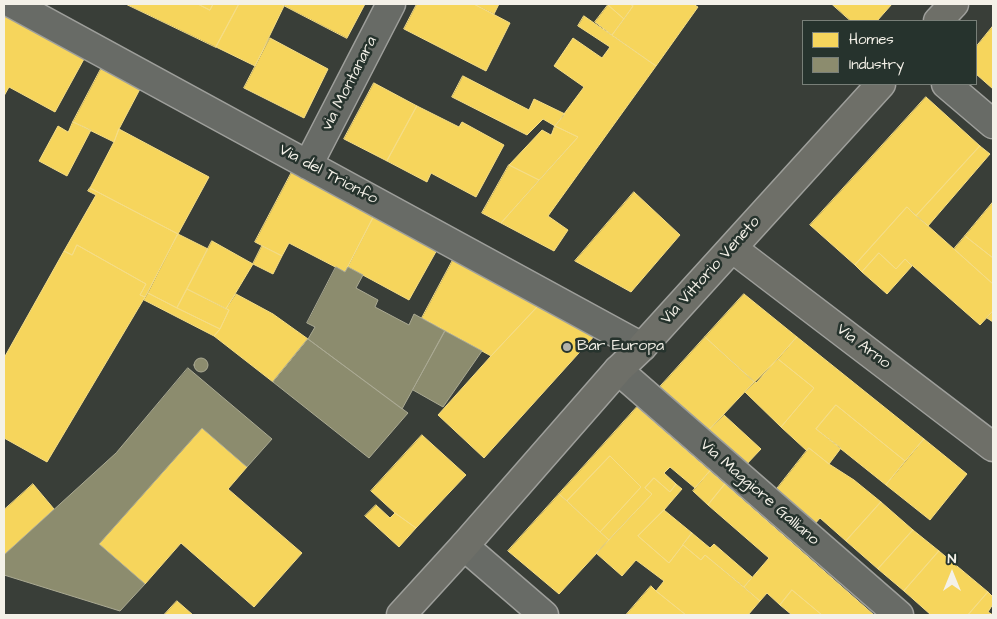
<!DOCTYPE html>
<html>
<head>
<meta charset="utf-8">
<style>
	body { margin:0 }
	#map { position:relative; width:997px; height:619px; overflow:hidden; background:#393e38; font-family:"Architects Daughter",sans-serif }
	canvas { display:block }
	.frame { position:absolute; inset:0; border:5px solid #f4f1e8; pointer-events:none }
	.legend { position:absolute; left:802px; top:20px; width:175px; height:65px; box-sizing:border-box; background:#26332d; border:1px solid #787f78; margin:0; padding:6px 9px; list-style:none; font-size:15px; color:#f4f1e8 }
	.legend li { display:flex; align-items:center; gap:10px; height:25px }
	.legend b { width:25px; border:1px solid #787f78 }
	.north { position:absolute; left:927px; top:549px; width:50px; height:50px; -webkit-text-stroke:4px #26332d; paint-order:stroke; rotate:0deg; font-size:14px; font-weight:700; line-height:20px; text-align:center; color:#f4f1e8 }
	.north::after { content:''; display:block; margin:auto; width:18px; height:22px; background:#f4f1e8; clip-path:polygon(50% 0,100% 100%,50% 72%,0 100%) }
</style>
</head>
<body>
<div id="map">
<canvas width="997" height="619"></canvas>
<div class="frame"></div>
<ul class="legend">
<li><b style="height:14px;background:#f6d55c"></b>Homes</li>
<li><b style="height:14px;background:#8c8c6e"></b>Industry</li>
</ul>
<div class="north">N</div>
</div>
<script>
const context = document.querySelector('canvas').getContext('2d');
context.lineJoin = 'round';
function fill(path, color) { context.fillStyle = color; context.fill(path, 'evenodd'); }
function stroke(path, color, width, dash) { context.strokeStyle = color; context.lineWidth = width; context.lineCap = dash ? 'butt' : 'round'; context.setLineDash(dash || []); context.stroke(path); }
function write(font, color, halo, rows, align = 'center') {
  context.font = font + ' "Architects Daughter",sans-serif'; context.lineWidth = 5; context.setLineDash([]); context.textBaseline = 'middle'; context.strokeStyle = halo; context.fillStyle = color; for (const [text, x, y, turn = 0] of rows) {
    context.save(); context.translate(x, y); context.rotate((+turn || 0) * Math.PI / 180); context.textAlign = isNaN(turn) ? turn : align; if (halo) context.strokeText(text, 0, 0); context.fillText(text, 0, 0); context.restore();
  }
}
const homes = new Path2D(`
	M126,4H198L210,10L213,4H239L216,47Z
	M198,4H213L210,10Z
	M239,4H281L284,6L255,66L216,47Z
	M281,4H365L347,38Z
	M417,4H474L510,23L486,71L404,29Z
	M474,4H499L494,14Z
	M609,4H630L633,6L624,19L608,5Z
	M630,4H693L698,7L656,66L612,35L633,6Z
	M832,4H892L877,21H851Z
	M608,5L624,19L612,35L595,22Z
	M4,15L84,59L55,112L9,87L4,96Z
	M584,16L656,66L548,216L568,230L554,251L501,223L578,137L555,126L584,87L554,66L573,38L602,58L610,47L578,26Z
	M993,26V89L976,74V47Z
	M270,38L328,69L304,118L244,88Z
	M101,69L140,89L119,129L114,142L73,122Z
	M463,76L529,110L534,99L565,114L555,126L543,119L527,135L452,97Z
	M374,83L417,106L387,161L344,139Z
	M926,97L980,146L916,216L907,207L855,265L810,225Z
	M417,106L459,127L462,122L504,145L476,197L431,173L427,182L387,161Z
	M73,122L91,130L67,176L39,161L58,126L68,132Z
	M555,126L578,137L539,180L509,165L542,130L551,135Z
	M119,129L209,177L178,234L90,188L114,142Z
	M980,146L990,154L928,226L916,216Z
	M509,165L539,180L501,223L482,213Z
	M293,170L375,214L345,272L289,243L282,256L255,242Z
	M90,188L178,234L145,297L140,295L146,284L77,245L72,255L64,251L96,195L88,191Z
	M634,192L680,235L631,292L575,261Z
	M993,202V258L965,236Z
	M907,207L993,284V311L980,325L905,259L896,269L879,253L862,272L855,265Z
	M375,214L438,248L409,300L348,267Z
	M178,234L208,249L177,308L148,293Z
	M965,236L993,258V284L954,249Z
	M212,241L253,264L226,309L187,289Z
	M77,245L146,284L140,295L145,297L47,462L4,438V358L64,251L72,255Z
	M262,246L282,256L273,274L253,264Z
	M879,253L896,269L905,259L912,266L887,294L862,272Z
	M454,258L541,303L491,356L422,318Z
	M187,289L229,310L220,329L177,308Z
	M148,293L177,308L220,329L214,336L144,300Z
	M236,294L273,314L308,339L273,382L214,336L220,329L229,310L226,309Z
	M744,294L797,337L756,383L705,337Z
	M541,303L597,333L484,458L438,415L491,356Z
	M993,311V322L987,318Z
	M705,337L754,382L707,432L658,389Z
	M797,337L924,439L905,461L836,405L816,429L841,448L829,464L809,448L807,451L781,427L814,388L778,359Z
	M778,359L814,388L781,427L745,392Z
	M836,405L905,461L886,485L816,429Z
	M637,407L710,471L695,488L670,467L664,473L676,484L670,492L654,478L645,488L652,494L609,540L600,532L641,487L610,456L567,501L559,494Z
	M724,415L761,449L744,467L707,432Z
	M202,428L247,467L228,489L302,553L254,607L181,543L145,584L99,544Z
	M422,435L466,475L416,528L395,513L371,491Z
	M924,439L967,474L930,520L886,485Z
	M809,448L829,464L854,480L881,502L846,541L820,518L814,525L776,490Z
	M610,456L641,487L600,532L567,501Z
	M710,471L725,484L708,505L693,491Z
	M654,478L670,492L676,484L682,489L664,510L638,536L669,563L683,545L701,560L705,555L760,601L748,615H686L656,591L664,581L636,560L622,576L596,553L652,494L645,488Z
	M33,484L54,509L4,555V510Z
	M725,484L874,615H822L792,590L780,605L767,593L760,601L744,587L769,558L708,505Z
	M559,494L609,540L559,594L508,551Z
	M881,502L913,530L878,569L846,541Z
	M376,505L390,518L395,513L416,528L399,547L365,516Z
	M664,510L692,533L669,563L638,536Z
	M913,530L939,551L904,591L878,569Z
	M692,533L710,548L714,544L752,577L744,587L705,555L701,560L683,545Z
	M939,551L988,592L968,615H931L904,591Z
	M651,586L656,591L686,615H626Z
	M792,590L822,615H792L780,605Z
	M988,592L993,597V604L988,612L993,615H968Z
	M177,601L193,615H164Z`);
fill(homes, '#f6d55c');
stroke(homes, '#f5dd86', 1);
const industry = new Path2D(`
	M336,267L345,272L348,267L363,275L356,288L378,300L375,307L409,325L414,314L445,331L402,409L308,339L315,327L307,323Z
	M445,331L482,351L443,407L413,390Z
	M308,339L408,413L369,458L273,382Z
	M194 365a7 7 0 1 1 14 0a7 7 0 1 1-14 0Z
	M188,368L272,439L247,467L202,428L99,544L145,584L120,611L4,575V555L116,453Z`);
fill(industry, '#8c8c6e');
stroke(industry, '#abaa93', 1);
const minor = new Path2D(`
	M13,4L642,347
	M946,84L993,124
	M308,165L391,4
	M618,370L899,615
	M464,546L544,615`);
const major = new Path2D(`
	M938,21L954,4
	M732,248L993,447
	M401,615L464,546L618,370L642,347L881,84`);
stroke(minor, '#9e9f9b', 31);
stroke(major, '#9e9f9b', 31);
stroke(minor, '#686b66', 28);
stroke(major, '#6e6f68', 28);
for (const [x, y, r, color] of [
	[567,347,5,"#b3b2aa"]
]) { const dot = new Path2D(); dot.arc(x, y, r, 0, 2 * Math.PI); context.fillStyle = color; context.fill(dot); stroke(dot, '#26332d', 2); }
write('16px', '#f4f1e8', '#26332d', [
	["via Montanara",350,84,-63],
	["Via del Trionfo",328,175,28],
	["Via Vittorio Veneto",711,271,-48],
	["Via Arno",863,347,37],
	["Via Maggiore Galliano",759,493,41]
]);
write('16px', '#f4f1e8', '#26332d', [
	["Bar Europa",577,347]
], 'left');
</script>
</body>
</html>
